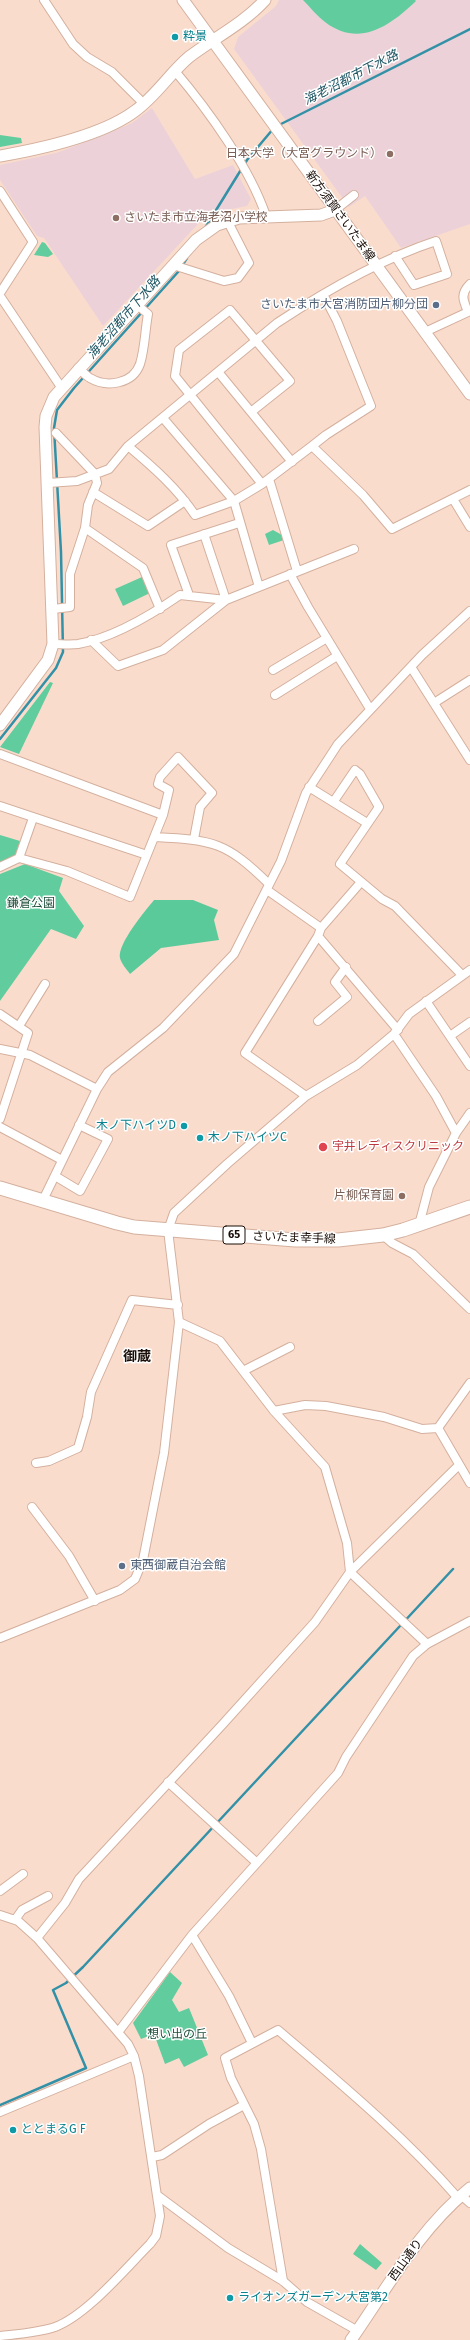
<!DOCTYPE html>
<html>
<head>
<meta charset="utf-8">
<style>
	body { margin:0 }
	canvas { display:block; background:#fadccd }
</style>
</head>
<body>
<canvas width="470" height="2340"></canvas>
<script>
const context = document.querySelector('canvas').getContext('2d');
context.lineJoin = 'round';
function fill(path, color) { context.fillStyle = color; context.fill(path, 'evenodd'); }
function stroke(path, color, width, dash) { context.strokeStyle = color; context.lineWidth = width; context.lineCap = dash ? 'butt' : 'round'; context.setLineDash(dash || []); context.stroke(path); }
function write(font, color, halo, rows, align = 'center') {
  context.font = font + ' "Fira Sans","Noto Sans JP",sans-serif'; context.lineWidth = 3; context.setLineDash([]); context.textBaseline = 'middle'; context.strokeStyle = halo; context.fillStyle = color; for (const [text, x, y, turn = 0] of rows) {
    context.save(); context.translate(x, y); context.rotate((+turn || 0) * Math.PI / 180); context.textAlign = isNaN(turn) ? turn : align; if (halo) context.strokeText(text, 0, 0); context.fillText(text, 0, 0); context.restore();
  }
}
fill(new Path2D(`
	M279,0H470V224L401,248L365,196L349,207L234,49L238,37L276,6Z
	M152,108L195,179L233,165L251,199L247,206L216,212L199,223L103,326L44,238L37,236L0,180V165L56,153L102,136L132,123Z`), '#ecd2d8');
fill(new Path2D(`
	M303,0H415L416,1C390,26 359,48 325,22C317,16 310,7 303,0Z
	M0,135L21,138L22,143L0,147Z
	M42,242L45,243L53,254L48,257L34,255Z
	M273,530L282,535L284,540L269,545L265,534Z
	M142,577L150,593L123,606L115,589Z
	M50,682L53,683L19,754L0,747Z
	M0,835L20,841L16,856L0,862Z
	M25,864L63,878L59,891L84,926L76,939L51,929L0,1001V874Z
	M170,1972L182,1983L172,2000L179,2012L189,2008L208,2055L184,2067L179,2058L165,2064L154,2034L141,2039L133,2023Z
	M360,2244L382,2263L376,2270L353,2254Z`), '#61cd9e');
fill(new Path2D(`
	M154,900H193L218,910L214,920L219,940L161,948L130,974C127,970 121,963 120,958C117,944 146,910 154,900Z`), '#5bca9a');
stroke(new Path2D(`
	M277,126L470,29
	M205,228L247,160L273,129
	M0,739L56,668L63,652L61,552L54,428L57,410L74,388L178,272L187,258
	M0,2105L86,2068L53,1990L66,1983L83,1967L453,1569`), '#3391a7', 2.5);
const street = new Path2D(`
	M44,0L73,44L87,57L112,72L144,104
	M175,71C208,110 250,168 266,216
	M0,191L33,242L0,293
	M335,210L354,195
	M173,265L224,281L238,278L249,263L227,220
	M0,296L61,387
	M468,312C463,300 460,294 470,284
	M425,332L470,311
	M78,368C82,371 86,376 90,378C107,388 133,384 140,364C145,348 145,330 148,314L136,304
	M219,373L251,412
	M163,418L234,501L259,587
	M56,433L95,474L97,483L88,505L85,528L143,568L160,609
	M128,446C153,467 177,488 195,515L234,501L262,484L312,446L363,495L392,529L470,490
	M312,446L326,435L371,406L337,321L324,296
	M269,479L297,571
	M48,483L77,481L109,469L128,446L277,323C324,292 384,258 436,241L447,274L414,285L395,256
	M262,484L175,376L179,350L230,310L290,381L251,412L292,462
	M93,492L148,526L185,501
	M453,499L470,527
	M290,574L308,607L370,709
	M189,595L171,545L239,523
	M53,609L70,607V574L85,528
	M91,640L118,666L163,650L226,600L204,534
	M53,644C61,644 70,645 78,644C113,638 151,615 180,595L226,600L354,549
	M411,667L470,760
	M273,670L327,638
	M275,695L337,656
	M434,703L470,680
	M0,754L163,815L130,897L67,871L19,858
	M309,787L367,823
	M334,801L355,770L360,774L379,807L340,864L382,899L395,906L462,975
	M0,806L147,855
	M163,815L169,790L158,784L160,777L178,757L212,793L200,807L194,839
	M155,837C214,840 226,842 269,884
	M0,867L19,858L33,818
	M267,890L321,928
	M318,936L398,1030
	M426,1001L470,1066
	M0,1014L28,1033L0,1119
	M318,1021L347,997L335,982L346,967
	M19,1026L45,984
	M394,1034L436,1096L456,1133
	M450,1036L470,1022
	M0,1049L30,1055L97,1089
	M306,1096L245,1053L318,936L321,928L361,882
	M0,1127L62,1160
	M55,1176L80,1191L108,1139L79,1125
	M43,1200L97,1089L108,1072L163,1028L234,954L281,861L306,793L338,744L422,655L470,611
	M419,1225L429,1187L456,1133L470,1113
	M383,1235L392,1243L413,1254L470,1309
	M179,1322L220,1341L274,1411L325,1467L347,1543L350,1572L427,1644
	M243,1371L290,1347
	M274,1411L305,1405L326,1406L384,1417L422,1429L438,1428
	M438,1428L470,1483
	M438,1428L470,1383
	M36,1463L49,1461L78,1448L87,1417L91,1392L132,1300L178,1305
	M32,1507L69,1556L95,1601
	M0,1638L120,1590L135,1579L143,1560L164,1453L179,1322L168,1230L174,1213L227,1164L306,1096L357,1065L394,1034L409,1014L470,970
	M168,1782L257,1863
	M0,1891L23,1874
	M0,1915L18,1921L37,1938L128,2044L134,2056L139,2076L160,2216L156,2236L150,2244C125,2269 87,2315 55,2327C37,2333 18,2334 0,2336
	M15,1920L22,1910L48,1896
	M192,1935L229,1996L252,2043
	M37,1938L65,1903L79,1879L222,1725L315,1622L350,1572L459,1465
	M119,2031L192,1935L338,1773L346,1757L413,1656L427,1644L470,1621
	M0,2112L134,2056
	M152,2157L162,2155L209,2124L244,2105
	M157,2195L228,2248L283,2281L307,2302L358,2331
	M461,2195L470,2203
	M283,2281L261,2149L254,2124L231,2078L225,2058L278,2030C340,2083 404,2136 458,2198`);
const secondary = new Path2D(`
	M183,0L470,394
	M0,156C40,149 103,135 135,111C156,96 170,73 189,57C214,38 243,24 265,0
	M0,725L48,660L53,644L45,427L46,416L54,397L196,240L217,225L239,218L321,215L335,210
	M351,2340C388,2287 419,2229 470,2188`);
const primary = new Path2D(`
	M0,1188L117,1223L134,1227L295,1240H338L383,1235L403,1230L470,1207`);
stroke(street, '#d4b09e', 10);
stroke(secondary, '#d4b09e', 13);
stroke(primary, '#d4b09e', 15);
stroke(street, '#fff', 8);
stroke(secondary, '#fff', 11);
stroke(primary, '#fff', 13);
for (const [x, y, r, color] of [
	[175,37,4,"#0f9aa8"],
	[390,154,4,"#8d6e63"],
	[116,218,4,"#8d6e63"],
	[436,305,4,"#5c6f8a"],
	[184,1126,4,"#0f9aa8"],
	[200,1138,4,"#0f9aa8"],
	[323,1147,5,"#e0444e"],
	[402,1196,4,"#8d6e63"],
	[122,1566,4,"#5c6f8a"],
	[13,2130,4,"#0f9aa8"],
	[230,2298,4,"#0f9aa8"]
]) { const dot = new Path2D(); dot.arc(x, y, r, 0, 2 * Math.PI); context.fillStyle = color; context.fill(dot); stroke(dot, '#fff', 1.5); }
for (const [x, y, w] of [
	[234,1235,22]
]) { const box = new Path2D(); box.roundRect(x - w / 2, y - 9, w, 18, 3); context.fillStyle = '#fff'; context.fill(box); stroke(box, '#1a0e08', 1); }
write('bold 11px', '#1a0e08', null, [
	["65",234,1235]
]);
write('12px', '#0d838f', '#fff', [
	["粋景",183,37],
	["木ノ下ハイツD",176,1126,"right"],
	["木ノ下ハイツC",208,1138],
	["ととまるG F",21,2130],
	["ライオンズガーデン大宮第2",238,2298]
], 'left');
write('12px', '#785e54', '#fff', [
	["日本大学（大宮グラウンド）",382,154],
	["さいたま市立海老沼小学校",124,218,"left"],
	["片柳保育園",394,1196]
], 'right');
write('12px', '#1a0e08', '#fff', [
	["新方須賀さいたま線",340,216,54],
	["さいたま幸手線",294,1238,2],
	["西山通り",406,2260,-54]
]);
write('12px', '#4e5e75', '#fff', [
	["さいたま市大宮消防団片柳分団",428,305],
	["東西御蔵自治会館",130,1566,"left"]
], 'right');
write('12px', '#204f3b', '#fff', [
	["鎌倉公園",31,904],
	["想い出の丘",177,2035]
]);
write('12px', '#be3a42', '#fff', [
	["宇井レディスクリニック",332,1147]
], 'left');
write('italic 13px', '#1f5664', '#fff', [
	["海老沼都市下水路",351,78,-27],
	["海老沼都市下水路",124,318,-49]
]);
write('bold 14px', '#1a0e08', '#fff', [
	["御蔵",137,1357]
]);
</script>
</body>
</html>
